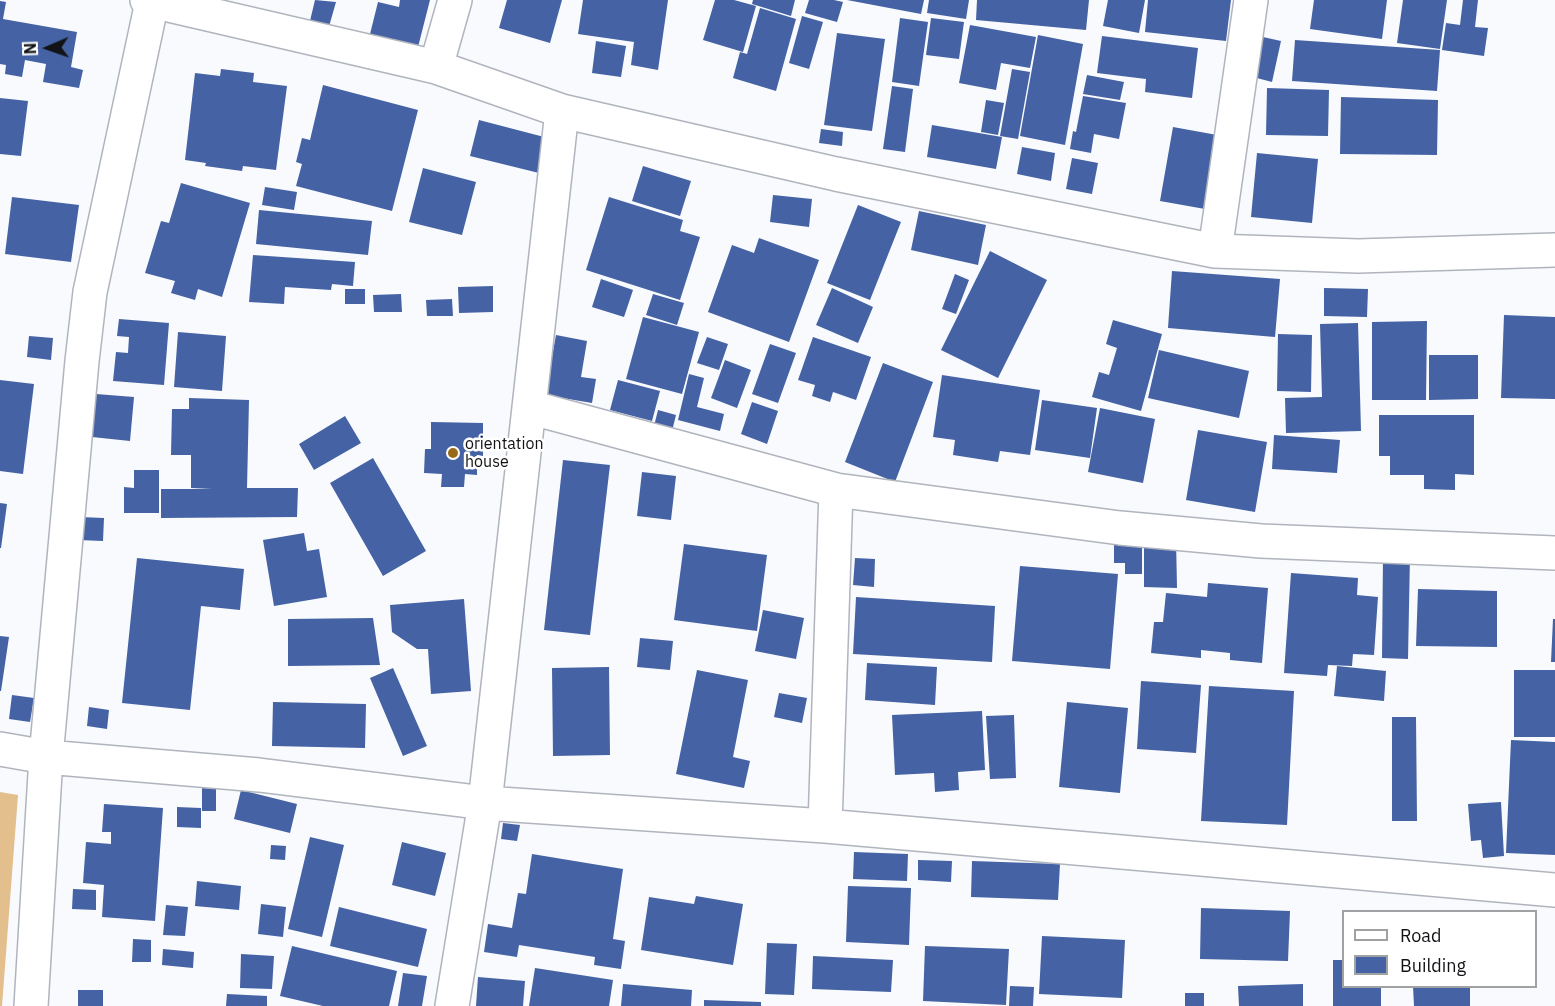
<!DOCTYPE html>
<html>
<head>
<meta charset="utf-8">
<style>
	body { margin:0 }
	#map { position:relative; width:1555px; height:1006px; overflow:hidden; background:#f8fafd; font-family:"IBM Plex Sans",sans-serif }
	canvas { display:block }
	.legend { position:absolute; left:1342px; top:910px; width:195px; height:78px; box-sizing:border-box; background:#fff; border:2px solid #a0a1a2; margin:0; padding:8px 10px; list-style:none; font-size:18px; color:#121316 }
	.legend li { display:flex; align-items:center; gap:12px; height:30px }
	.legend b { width:30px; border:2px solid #a0a1a2 }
	.north { position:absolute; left:18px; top:18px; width:60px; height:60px; -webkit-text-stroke:4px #fff; paint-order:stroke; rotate:268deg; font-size:16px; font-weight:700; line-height:24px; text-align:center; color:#121316 }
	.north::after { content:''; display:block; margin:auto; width:21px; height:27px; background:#121316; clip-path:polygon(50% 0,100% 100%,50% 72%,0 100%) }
</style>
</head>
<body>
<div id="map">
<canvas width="1555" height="1006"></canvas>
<ul class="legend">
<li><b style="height:8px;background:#fff"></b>Road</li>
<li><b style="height:16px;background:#4462a4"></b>Building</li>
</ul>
<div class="north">N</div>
</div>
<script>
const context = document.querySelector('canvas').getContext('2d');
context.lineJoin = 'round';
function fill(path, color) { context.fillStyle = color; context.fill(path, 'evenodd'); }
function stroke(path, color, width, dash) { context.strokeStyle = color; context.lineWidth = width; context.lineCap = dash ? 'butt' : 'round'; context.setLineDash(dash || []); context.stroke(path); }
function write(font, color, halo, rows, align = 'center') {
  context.font = font + ' "IBM Plex Sans",sans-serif'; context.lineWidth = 5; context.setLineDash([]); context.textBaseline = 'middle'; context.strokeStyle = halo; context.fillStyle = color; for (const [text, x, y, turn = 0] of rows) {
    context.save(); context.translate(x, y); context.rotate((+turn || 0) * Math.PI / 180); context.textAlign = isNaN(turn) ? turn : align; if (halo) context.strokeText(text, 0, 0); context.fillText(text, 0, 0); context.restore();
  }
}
fill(new Path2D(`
	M0,792L18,795L2,1006H0Z`), '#e3bf8e');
fill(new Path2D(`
	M315,0L336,2L328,30L309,25Z
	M400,0H430L418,47L370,34L378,2L399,7Z
	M507,0H562L550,43L499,28Z
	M583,0H668L658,70L631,65L634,42L578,34Z
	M715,0H734L756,6L743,52L703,40Z
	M753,0H795L791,16L752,4Z
	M809,0H834L843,2L837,22L805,13Z
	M847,0H924L921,14Z
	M929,0H969L966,19L927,13Z
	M977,0H1089L1086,30L976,20Z
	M1108,0H1145L1139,33L1103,26Z
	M1148,0H1231L1226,41L1145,32Z
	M1314,0H1387L1382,39L1310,29Z
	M1403,0H1447L1440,49L1397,43Z
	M1463,0H1478L1475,27L1488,28L1484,56L1442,50L1446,23L1460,25Z
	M0,1L6,2L3,19L77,32L71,67L83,70L79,88L43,82L46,64L25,60L22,77L5,74L6,65L0,64Z
	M760,8L796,19L776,91L733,78L740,52L747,54Z
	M802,16L823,22L809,69L789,63Z
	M900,18L928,22L919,86L892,82Z
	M931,18L964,22L959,59L926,55Z
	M970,25L1036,37L1030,68L1001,63L996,90L959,83Z
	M837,33L885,39L872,131L824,125Z
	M1038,35L1083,44L1065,145L1020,136Z
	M1102,36L1198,48L1192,98L1145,92L1146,79L1097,73Z
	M1263,37L1281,41L1272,82L1253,77Z
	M1295,40L1440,50L1437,91L1292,81Z
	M596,41L626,46L621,77L592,73Z
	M221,69L254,73L253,82L287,86L276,170L243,166L242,171L205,166L206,163L185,160L195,73L220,76Z
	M1012,69L1030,72L1018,139L1000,136Z
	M1087,75L1124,82L1120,100L1083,94Z
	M323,85L418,110L392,211L296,186L302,164L296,162L302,138L310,140Z
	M892,86L913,89L905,152L883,149Z
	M1267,88L1329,90L1328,136L1266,135Z
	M1083,96L1126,103L1119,139L1094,134L1091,153L1070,149L1073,131L1076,132Z
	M1341,97L1438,100L1437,155L1340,154Z
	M0,98L28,101L21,156L0,154Z
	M986,100L1004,103L998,135L981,132Z
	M479,120L548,138L539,173L470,156Z
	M932,125L1002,137L996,169L927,157Z
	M1173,127L1217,135L1205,209L1160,201Z
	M821,129L843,132L842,146L819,143Z
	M1022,147L1055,153L1051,181L1017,174Z
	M1257,153L1318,159L1312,223L1251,217Z
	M1072,158L1098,163L1092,194L1066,189Z
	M643,166L691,181L680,216L632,201Z
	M423,168L476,182L462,235L409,222Z
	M181,183L250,203L222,297L198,289L195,300L171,293L175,281L145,273L161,221L169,223Z
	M265,187L297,192L294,210L262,205Z
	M773,195L812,199L809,227L770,222Z
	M12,197L79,205L71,262L5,254Z
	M609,197L683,220L680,231L700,237L680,300L586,270Z
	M858,205L901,222L870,300L827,283Z
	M259,210L372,221L368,255L256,244Z
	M919,211L986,225L978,265L911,250Z
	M759,238L819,260L789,342L708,312L732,245L754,253Z
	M990,251L1047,280L998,378L941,350Z
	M253,255L355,262L353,286L332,284L331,290L285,287L284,304L249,302Z
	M1172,271L1280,279L1275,337L1168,328Z
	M955,274L969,280L956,314L942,309Z
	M601,279L633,290L624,317L592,307Z
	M493,286V312L459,313L458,287Z
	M832,288L873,307L858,343L816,325Z
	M1324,288L1368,289L1367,317L1324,316Z
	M345,289H365V304H345Z
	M401,294L402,312H374L373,295Z
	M653,294L684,303L677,325L646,315Z
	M452,299L453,316H427L426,300Z
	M1504,315L1555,317V399L1501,398Z
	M643,317L699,332L682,394L626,379Z
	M119,319L169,323L164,385L113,381L116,352L128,353L129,337L117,336Z
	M1113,320L1162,334L1141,411L1092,397L1099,372L1109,375L1117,348L1106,344Z
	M1427,321L1426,400H1372V322Z
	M1358,323L1361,431L1286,433L1285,398L1322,397L1320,324Z
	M178,332L226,336L222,391L174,387Z
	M1278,334L1312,335L1311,392L1277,391Z
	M556,335L587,341L581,377L596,379L592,403L545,395Z
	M29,336L53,338L51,360L27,357Z
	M707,337L728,344L719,370L697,363Z
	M813,337L871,357L856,400L833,392L830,402L812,396L815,385L798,380Z
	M770,344L796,353L778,403L752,394Z
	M1159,350L1249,371L1239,418L1148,398Z
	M1429,355H1478V399L1429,400Z
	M725,360L751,370L737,408L711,398Z
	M883,363L933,382L895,482L845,462Z
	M689,374L704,378L697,407L724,414L720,431L678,420Z
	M942,375L1040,390L1030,455L1000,451L998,462L953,455L955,440L933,437Z
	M0,380L34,384L23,474L0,471Z
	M618,380L660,391L652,421L610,410Z
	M96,394L134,397L130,441L92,437Z
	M189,398L249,400L247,488H298L297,517L161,518V489H212L191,488V455H171L172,409H189Z
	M1042,400L1097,408L1090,458L1035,450Z
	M752,402L778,411L767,444L741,434Z
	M1100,408L1155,419L1143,483L1088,472Z
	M658,410L676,415L672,431L654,426Z
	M1379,415H1474V475L1455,474V490L1424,489V475H1390V456H1379Z
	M345,416L361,443L314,470L299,444Z
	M431,422L483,423V456L477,455V475L465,474L464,487H441L442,474L424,473L425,449H431Z
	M1198,430L1267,442L1255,512L1186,500Z
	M1274,435L1340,440L1337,473L1272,469Z
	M373,458L426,551L383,576L330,483Z
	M563,460L610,465L590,635L544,630Z
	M134,470H159V513H124V487L134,488Z
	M642,472L676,476L671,520L637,516Z
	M0,503L7,504L1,548H0Z
	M80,517L104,518L103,541L78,540Z
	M1114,531H1142V574H1125V563H1114Z
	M304,533L307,551L319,549L327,597L274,606L263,540Z
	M1144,538H1176L1177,588L1144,587Z
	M684,544L767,555L757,631L674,620Z
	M1383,555H1410L1408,659L1382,658Z
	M137,558L244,569L240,610L201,606L190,710L122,703Z
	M855,558L875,559L874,587L853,585Z
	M1020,566L1118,574L1110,669L1012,661Z
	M1291,573L1358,578L1357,595L1378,597L1374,655L1353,654L1352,666L1328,665L1327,676L1284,673Z
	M1208,583L1268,588L1262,663L1230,660V653L1201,650V658L1151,653L1154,622H1163L1166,593L1207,597Z
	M1418,589L1497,591V647L1416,646Z
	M856,597L995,606L992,662L853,654Z
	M464,599L471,691L431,694L428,649H417L392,632L390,605Z
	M763,610L804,618L796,659L755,651Z
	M373,618L380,665L288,666V619Z
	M1553,619H1555V662H1551Z
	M0,636L9,637L1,691H0Z
	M640,638L673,641L670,670L637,667Z
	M867,663L937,667L935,705L865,700Z
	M1337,666L1386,671L1384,701L1334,696Z
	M609,667L610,755L553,756L552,668Z
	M393,668L427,746L403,756L370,678Z
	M697,670L748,680L733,757L750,761L744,788L676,774Z
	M1514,670H1555V737H1514Z
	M1141,681L1201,685L1196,753L1137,749Z
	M1209,686L1294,691L1287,825L1201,821Z
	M779,693L807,698L802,723L774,717Z
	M12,695L34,698L30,722L9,719Z
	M273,702L366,704L365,748L272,746Z
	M1067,702L1128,708L1120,793L1059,787Z
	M89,707L109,710L107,729L87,726Z
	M982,711L985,770L958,772L959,790L935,792L934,773L895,775L892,715Z
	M1014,715L1016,778L990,779L986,716Z
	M1392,717H1416L1417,821H1392Z
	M1511,740L1555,742V855L1506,853Z
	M202,788L216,789V811H202Z
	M241,790L297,804L290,833L234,819Z
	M1501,802L1504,856L1483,858L1481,840L1471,841L1468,804Z
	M104,804L163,808L155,921L102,917L104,885L83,883L86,842L111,844V832H102Z
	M177,807L201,808V828L177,827Z
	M503,823L520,825L517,841L501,839Z
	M310,837L344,845L322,937L288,929Z
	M402,842L446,853L435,896L392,885Z
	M271,845L286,846L285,860L270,859Z
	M854,852L908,854L907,881L853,879Z
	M532,854L623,869L613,939L625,941L621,969L594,965L595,957L519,945L517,957L484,952L488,924L512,928L518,893L526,894Z
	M918,860L952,861L951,882L918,880Z
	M972,861L1060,864L1058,900L971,897Z
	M197,881L241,886L239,910L195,906Z
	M848,886L911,888L909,945L846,942Z
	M73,889L96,890V910L72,909Z
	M696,896L743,904L733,965L641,950L649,897L694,904Z
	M261,904L286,907L283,937L258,934Z
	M166,905L188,907L185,936L163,935Z
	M339,907L427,929L418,967L330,946Z
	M1201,908L1290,911L1288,961L1200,959Z
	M1042,936L1125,940L1122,998L1039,994Z
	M133,939L151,940V962H132Z
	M767,943L797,944L794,995L765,994Z
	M292,946L397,971L389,1006H323L280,996Z
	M925,946L1009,949L1006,1005L923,1001Z
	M163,949L194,952L193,968L162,965Z
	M241,954L274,956L272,989L240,988Z
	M813,956L893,960L891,992L812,989Z
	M1333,960H1344V986H1381V1006H1333Z
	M535,968L613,980L609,1006H529Z
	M403,973L427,976L422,1006H398Z
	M478,977L525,981L523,1006H476Z
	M623,984L692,990L691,1006H621Z
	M1303,984V1006H1239L1238,986Z
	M1010,986L1034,987L1033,1006H1009Z
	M1413,986H1470V1006H1414Z
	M78,990H103V1006H78Z
	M1185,993H1204V1006H1185Z
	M227,994L267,996V1006H226Z
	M704,1000L761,1002V1006H704Z`), '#4462a4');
const street = new Path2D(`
	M147,0L436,67L562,111L836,174L1215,251L1358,256L1555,250
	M436,67L455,0
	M1215,251L1251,0
	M529,407L836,490L1120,528L1261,541L1555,553
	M0,749L46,757L259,775L485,803L825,826L1555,890
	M825,826L836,490
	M31,1006L46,757L82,361L90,292L152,2
	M452,1006L485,803L562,111`);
stroke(street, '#b0b4bd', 36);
stroke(street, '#fff', 33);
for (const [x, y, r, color] of [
	[453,453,6,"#986919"]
]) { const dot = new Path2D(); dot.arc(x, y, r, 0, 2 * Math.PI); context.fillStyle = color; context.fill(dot); stroke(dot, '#fff', 2); }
write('16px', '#121316', '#fff', [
	["orientation",465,444],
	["house",465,462]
], 'left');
</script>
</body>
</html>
